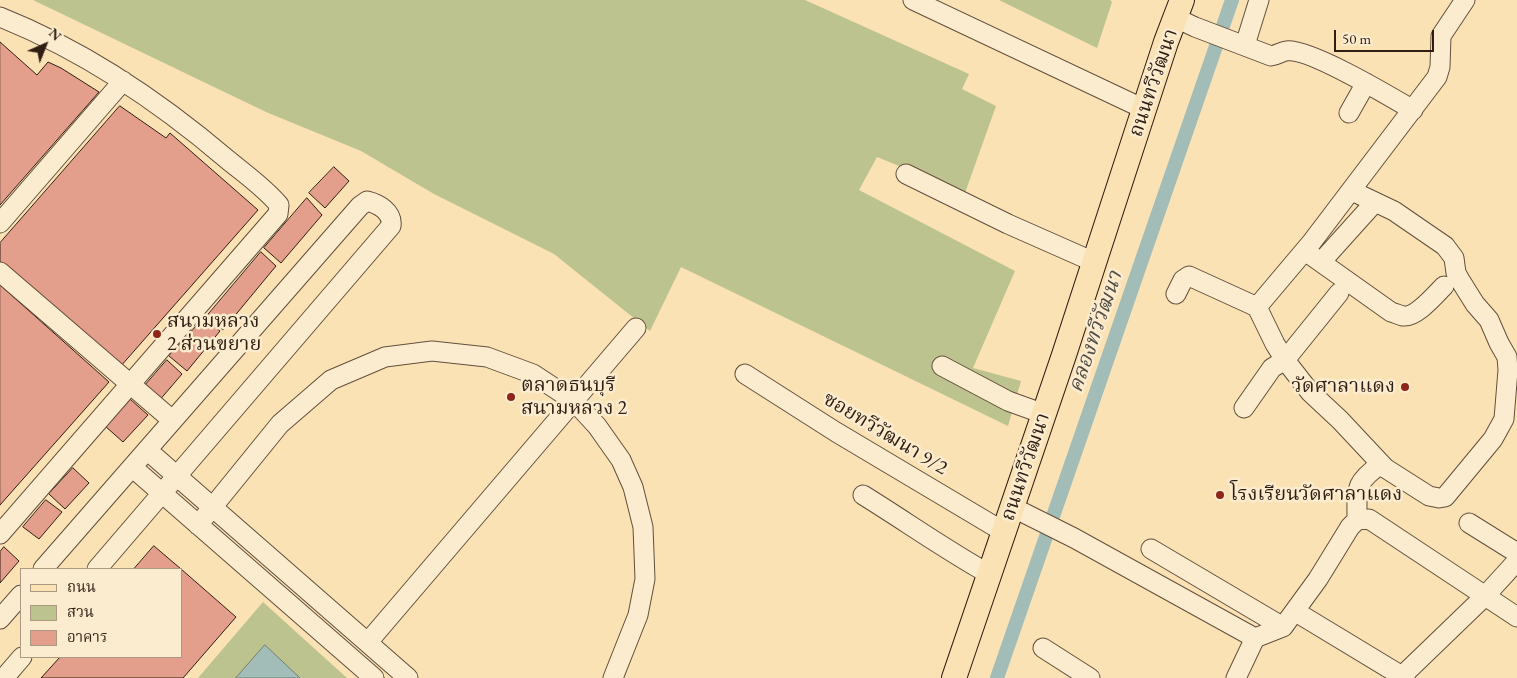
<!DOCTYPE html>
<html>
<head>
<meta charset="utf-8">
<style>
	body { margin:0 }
	#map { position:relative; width:1517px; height:678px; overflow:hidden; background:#fbe2b5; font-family:"EB Garamond","Noto Serif Thai",serif }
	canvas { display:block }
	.legend { position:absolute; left:20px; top:568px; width:162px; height:90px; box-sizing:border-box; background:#fceccf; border:1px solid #aa9a84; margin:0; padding:6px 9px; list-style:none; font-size:15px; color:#2f1e13 }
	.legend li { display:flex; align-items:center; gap:10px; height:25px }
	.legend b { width:25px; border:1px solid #aa9a84 }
	.north { position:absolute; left:20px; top:20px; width:50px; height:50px; -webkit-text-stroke:4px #fceccf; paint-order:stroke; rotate:44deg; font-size:14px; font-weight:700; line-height:20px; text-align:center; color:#2f1e13 }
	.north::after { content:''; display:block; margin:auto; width:18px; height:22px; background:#2f1e13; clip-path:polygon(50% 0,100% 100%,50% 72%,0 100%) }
	.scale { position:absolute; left:1334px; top:30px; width:100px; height:22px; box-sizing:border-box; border:2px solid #2f1e13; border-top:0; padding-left:6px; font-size:15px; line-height:18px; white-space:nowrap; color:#2f1e13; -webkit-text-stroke:4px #fceccf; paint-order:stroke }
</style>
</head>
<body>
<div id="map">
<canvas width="1517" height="678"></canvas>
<ul class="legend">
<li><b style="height:6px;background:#fbe2b5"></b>ถนน</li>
<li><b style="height:14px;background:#bdc38e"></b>สวน</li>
<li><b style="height:14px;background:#e49e8c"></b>อาคาร</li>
</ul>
<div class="north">N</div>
<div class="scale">50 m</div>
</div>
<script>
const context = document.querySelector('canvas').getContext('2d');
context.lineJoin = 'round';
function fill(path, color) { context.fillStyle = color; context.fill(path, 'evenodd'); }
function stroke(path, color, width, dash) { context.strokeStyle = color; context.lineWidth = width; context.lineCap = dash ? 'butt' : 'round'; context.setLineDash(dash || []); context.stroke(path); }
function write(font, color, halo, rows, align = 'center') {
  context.font = font + ' "EB Garamond","Noto Serif Thai",serif'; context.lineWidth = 5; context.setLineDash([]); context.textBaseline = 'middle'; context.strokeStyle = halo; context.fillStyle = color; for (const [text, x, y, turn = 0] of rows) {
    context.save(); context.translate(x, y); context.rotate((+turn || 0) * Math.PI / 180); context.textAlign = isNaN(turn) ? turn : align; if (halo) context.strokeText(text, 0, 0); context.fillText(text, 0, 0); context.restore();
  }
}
fill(new Path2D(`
	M33,0H805L969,74L962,89L996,106L965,193L877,157L859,190L1015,271L973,368L1021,381L1008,426L681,267L650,331L554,254L434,194L361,151L266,112Z
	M999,0H1110L1112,2L1097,48Z
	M263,602L347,678H300L265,646L236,678H198Z`), '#bdc38e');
const water = new Path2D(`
	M265,645L300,678H236Z`);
fill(water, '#a2bcb7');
stroke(water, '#747d75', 1);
stroke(new Path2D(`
	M997,678L1232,0`), '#a2bcb7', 14);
const building = new Path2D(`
	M0,42L37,75L48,62L61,68L99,92L0,205Z
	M120,106L166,138L170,133L258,210L120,367L0,262V243Z
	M334,167L349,181L325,208L309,193Z
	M307,198L322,215L281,263L264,248Z
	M261,252L276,266L223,330L207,316Z
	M0,285L109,382L0,505Z
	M204,318L220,331L187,371L169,356Z
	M167,360L182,374L158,402L142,389Z
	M130,399L148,415L123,442L105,426Z
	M73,468L89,483L65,509L49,494Z
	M46,500L62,512L39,539L23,527Z
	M154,546L181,569H134Z
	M4,547L19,561L0,583V552Z
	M181,569L236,617L183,678H41L60,657H181Z`);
fill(building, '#e49e8c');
stroke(building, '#2f1e13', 1);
const minor = new Path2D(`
	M913,0L1144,109
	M0,17C83,50 160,102 228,160C245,174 265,188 279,205L278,214L0,534
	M1176,18L1195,27L1271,56C1277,55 1281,52 1286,51C1307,47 1391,97 1413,110
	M1245,45L1259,0
	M1349,113L1366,83
	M906,174L1008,224L1094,262
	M0,223L123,81
	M1305,251L1391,312C1395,313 1399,315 1403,316C1416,318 1435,295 1444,286
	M1321,262L1375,202
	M0,272L172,420
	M1176,294L1183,280L1189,276L1257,307L1275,344L1285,360L1310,392L1340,420L1385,468L1429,496L1439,498L1445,497L1493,439L1504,419L1508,370L1507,357L1499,343L1489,320L1475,304L1460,280L1456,273L1454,258L1445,246L1394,211L1352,191
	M1257,307L1311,243L1437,77L1440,67L1441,36L1465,0
	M942,366L1008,401L1044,414
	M745,374L836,432L1004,532
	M1244,408L1272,368L1285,360L1339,293
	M147,450L408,678
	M132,467L374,678
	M863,495C905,521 946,550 989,574
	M1012,507L1074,538L1255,638
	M1357,520C1357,489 1354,483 1381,464
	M1469,523L1517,553
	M198,525L280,424L331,380L385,357L432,351L487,357L533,374L574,401L597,426L621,460L633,487L643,527L645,579L638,615L613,678
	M1151,549L1283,627
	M43,569L360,206L367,201C379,204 393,212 391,226L97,569
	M1296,612L1405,678
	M0,619L21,595
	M368,642L636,328
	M1043,648L1090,678
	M1402,676L1485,596L1517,561
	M4,678L22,657
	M1236,678L1255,638L1283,627L1318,579L1350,527L1357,520L1369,519L1517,617`);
const major = new Path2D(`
	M954,678L1064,355L1166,42L1182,0`);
stroke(minor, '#624f3c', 21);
stroke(major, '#2f1e13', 26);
stroke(minor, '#fceccf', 19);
stroke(major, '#fbe2b5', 24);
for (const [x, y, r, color] of [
	[157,334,5,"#8f2418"],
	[1405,387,5,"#8f2418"],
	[511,397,5,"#8f2418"],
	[1220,495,5,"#8f2418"]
]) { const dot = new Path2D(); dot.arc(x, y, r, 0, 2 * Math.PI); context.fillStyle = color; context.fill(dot); stroke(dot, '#fceccf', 2); }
write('20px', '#2f1e13', '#fceccf', [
	["ถนนทวีวัฒนา",1154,83,-71],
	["ซอยทวีวัฒนา 9/2",885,434,31],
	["ถนนทวีวัฒนา",1026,467,-71]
]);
write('20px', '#2f1e13', '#fceccf', [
	["สนามหลวง",167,322],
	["2 ส่วนขยาย",167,345],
	["ตลาดธนบุรี",521,386],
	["สนามหลวง 2",521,409],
	["วัดศาลาแดง",1395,387,"right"],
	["โรงเรียนวัดศาลาแดง",1230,495]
], 'left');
write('italic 21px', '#524d44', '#fceccf', [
	["คลองทวีวัฒนา",1096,332,-71]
]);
</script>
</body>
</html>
